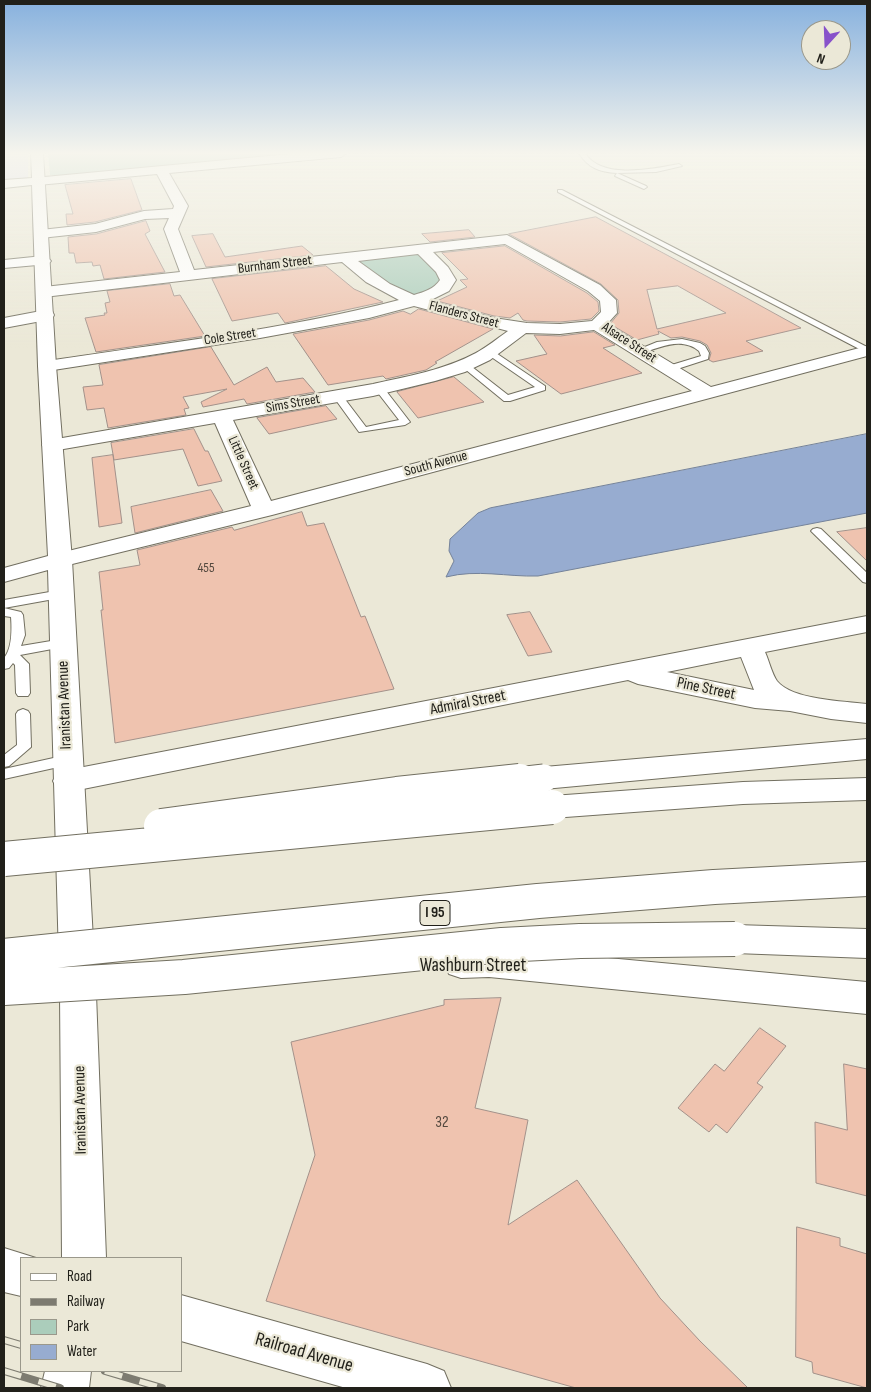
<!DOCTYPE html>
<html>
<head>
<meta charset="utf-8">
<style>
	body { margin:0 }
	#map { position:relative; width:871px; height:1392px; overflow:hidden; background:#ebe8d7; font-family:"Sofia Sans Condensed",sans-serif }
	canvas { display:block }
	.frame { position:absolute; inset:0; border:5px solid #21201a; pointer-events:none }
	.legend { position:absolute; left:20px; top:1257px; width:162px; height:115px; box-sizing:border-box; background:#ebe8d7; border:1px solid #9a988b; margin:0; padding:6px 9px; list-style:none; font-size:15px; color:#21201a }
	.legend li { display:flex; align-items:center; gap:10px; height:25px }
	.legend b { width:25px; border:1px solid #9a988b }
	.north { position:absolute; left:801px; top:20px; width:50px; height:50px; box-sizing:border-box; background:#ebe8d7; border:1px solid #9a988b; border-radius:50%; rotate:200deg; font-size:14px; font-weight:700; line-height:20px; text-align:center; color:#21201a }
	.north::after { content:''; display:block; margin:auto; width:18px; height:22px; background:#8852ca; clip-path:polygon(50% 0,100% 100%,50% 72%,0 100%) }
</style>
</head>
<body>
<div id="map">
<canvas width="871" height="1392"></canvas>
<div class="frame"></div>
<ul class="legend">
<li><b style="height:6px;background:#fff"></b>Road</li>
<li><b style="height:6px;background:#7d7b70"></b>Railway</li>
<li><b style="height:14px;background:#abcdbb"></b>Park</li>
<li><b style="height:14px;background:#97acd0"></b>Water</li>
</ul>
<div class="north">N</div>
</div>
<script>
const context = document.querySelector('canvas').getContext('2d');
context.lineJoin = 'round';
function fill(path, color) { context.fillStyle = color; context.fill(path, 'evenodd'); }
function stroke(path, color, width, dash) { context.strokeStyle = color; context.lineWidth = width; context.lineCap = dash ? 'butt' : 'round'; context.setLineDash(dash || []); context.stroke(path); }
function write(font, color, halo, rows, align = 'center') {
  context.font = font + ' "Sofia Sans Condensed",sans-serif'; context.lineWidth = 4.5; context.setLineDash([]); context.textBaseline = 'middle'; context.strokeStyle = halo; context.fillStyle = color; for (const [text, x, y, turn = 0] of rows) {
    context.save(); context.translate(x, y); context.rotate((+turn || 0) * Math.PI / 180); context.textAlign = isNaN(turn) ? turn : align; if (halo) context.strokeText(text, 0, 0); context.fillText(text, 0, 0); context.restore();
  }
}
fill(new Path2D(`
	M4,153H28V179L4,182Z`), '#dddbf1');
fill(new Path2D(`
	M48,153H309L56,176L50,175Z
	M418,253L442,276L440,286L416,296L391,285L357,261Z`), '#abcdbb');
const water = new Path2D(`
	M867,434V513L538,576C507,577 477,569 446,577L454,561L449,551L450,539L478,513L490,508Z`);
fill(water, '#97acd0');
stroke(water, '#748299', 1);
const building = new Path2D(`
	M131,179L142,210L95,222L67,225L66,214H73L65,185Z
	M596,217L721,284L801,328L746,341L763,351L713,362L709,360L711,353L707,345L700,341L682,337L671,338L658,331L659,334L637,340L610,324L619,313L618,300L601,284L509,234ZM678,286L726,313L657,329L647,290Z
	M146,221L150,231L145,234L165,272L104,279L100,265L93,266L92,262L76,263L74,253H69L68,237L96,234Z
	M469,230L475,237L430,242L422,234Z
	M213,234L225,257L302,246L313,255L206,267L192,236Z
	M505,246L587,293L598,302L599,311L591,319L560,322L527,321L523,320L518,313L510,318L494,316L437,301L467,287L460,280L468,279L442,253Z
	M326,266L354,289L383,302L285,323L278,313L232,321L212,279Z
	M170,284L174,296L180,295L205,336L96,352L85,318L105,315L104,313H107L105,303L110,302L107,291Z
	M419,309L493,329L435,362L437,363L426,370L386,379L383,376L328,385L293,334L369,320L403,311L410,314Z
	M594,332L615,345L603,348L642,373L561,394L516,361L547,354L534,335L560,336Z
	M211,347L234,385L267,367L276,382L303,378L315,392L247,404L244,399L203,407L201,402L227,389L183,397L189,408L184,409L186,415L108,428L104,408L87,410L83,387L103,385L99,365Z
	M454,377L484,402L418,418L397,392Z
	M326,406L337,419L269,434L257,418Z
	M194,429L205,451H208L222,481L198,486L183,449L114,460L111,443Z
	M113,455L122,523L99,527L92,458Z
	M211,490L223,511L135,533L131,507Z
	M302,512L307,526L324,523L361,617L365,616L394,689L115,743L101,610H103L99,572L140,565L137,550L232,527L234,530Z
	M867,528V561L837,532Z
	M530,612L552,652L528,656L507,615Z
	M501,998L475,1108L528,1120L508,1225L577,1180L660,1298L700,1341L748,1388H576L266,1301L315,1155L291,1042L444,1005V1000Z
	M760,1028L786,1046L757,1083L763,1087L727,1133L716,1124L709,1132L678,1108L715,1064L724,1071Z
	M844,1064L867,1069V1196L816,1183L815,1122L847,1130Z
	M797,1227L840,1238V1246L867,1254V1388L813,1373L812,1362L796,1357Z`);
fill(building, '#efc3af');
stroke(building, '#a2918a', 1);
const lane = new Path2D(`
	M579,153H585C602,180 652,169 679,164L682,166L656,172L617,173L646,186L647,187L644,189L615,176L617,173C600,172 588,168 579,153Z
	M558,190H562L867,347V353L558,192Z
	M682,339L700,343L705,346L709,353L708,359L668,372L665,371V367L701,356L699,351C681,336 659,348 639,354L635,351L657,342Z
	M490,349L545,386V390L510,401H504L460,365L464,362L467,363L508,395L535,387L487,354L486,352Z
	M380,386L383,387L410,422L405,425L359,432L333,396L335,394H341L366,427L399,420L375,389Z
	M817,528L821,529L867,573V583L863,582L813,533L811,531L813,529Z
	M61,590L65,591L67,594L65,597L4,608V600Z
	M4,608L21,612L23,615L25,635L21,646L63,639L69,643L63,647L20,655L29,664L30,693L28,696H18L16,693L15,665L13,663L9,668L4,669V658C12,649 12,629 11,617L4,616Z
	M23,709L28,711L30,714L31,747L9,766L4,767V755L17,745L16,714L18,711Z
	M67,755L72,756L74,760L72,764L4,779V769Z`);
const street = new Path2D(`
	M301,153H347L341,157L169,173L188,206L178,229L194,270L507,235L600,285L616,300L617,313L607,324L711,387L867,346V356L272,515L60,567L52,565L48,560L52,555L251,506L215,423L52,451L45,449L42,445L45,441L373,384C408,376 444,370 476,353C487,347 498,338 508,331L414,306L369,318L260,338L47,371L41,370L38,366L41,362L47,361C164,343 284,330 399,300L366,282L342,262L44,297L38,295L36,292L38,289L44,287L180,272L164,229L169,218L145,219L96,232L41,238L36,237L34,234L36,231L41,230L95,224L144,211L173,209L174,206L157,174L38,185L34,184L32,181L34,178ZM505,244L588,291L600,301L601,312L592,321L560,324L527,323L494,318L429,301L449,291L456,280L448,267L433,252ZM418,254L436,272L440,280C434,289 424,292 414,295L390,284L358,261ZM594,330L692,391L271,501L233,420L373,396L435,381L465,372L490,360L526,333L560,334Z
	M43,256L48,258L51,261L48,264L4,268V260Z
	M46,310L52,311L54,315L52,319L4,328V318Z
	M867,616V632L765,652C769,661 772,674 777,681C792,700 844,701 867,704V723L831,719L790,711L755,708L638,684L628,680L68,792L57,789L53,781L57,773L68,770ZM741,657L754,690L667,672Z
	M489,947L867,982V1014L489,977L461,978L449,974L443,963L449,952L461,948Z
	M4,1248L36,1258H21V1296L4,1292Z
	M181,1295L427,1364L444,1371L451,1388H346L181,1341Z`);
const secondary = new Path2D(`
	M31,153H43L56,366L72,560L96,994L106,1258H62L60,994L48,570L4,582V568L48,556L38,366L32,185L4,188V180L32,178Z
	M45,1371H91L89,1388H41Z`);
const highway = new Path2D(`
	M867,739V759L544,789L533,786L529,778L533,770L544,767Z
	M867,778V800L743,804L552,818L541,815L537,807L541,799L552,796L743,782Z
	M735,925L867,929V958L735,953L723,949L718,939L723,929Z`);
stroke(lane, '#726f60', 2);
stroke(street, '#726f60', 2);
stroke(secondary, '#726f60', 2);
stroke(highway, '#726f60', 2);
fill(lane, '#fff');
fill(street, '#fff');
fill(secondary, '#fff');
fill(highway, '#fff');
const rail = new Path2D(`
	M4,1340L21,1345
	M4,1371L60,1388
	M105,1371L162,1388`);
stroke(rail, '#7d7b70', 8);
stroke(rail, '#ebe8d7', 5.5, [18]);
const highwayBridgeFar1 = new Path2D(`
	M509,782L544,778`);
const highwayBridge = new Path2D(`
	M161,826L397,794L520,781
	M4,859L552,807
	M4,956L538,901L714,887L867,879
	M4,988L184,977L502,945L580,941L735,939`);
stroke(highwayBridgeFar1, '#726f60', 29, []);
stroke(highwayBridge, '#726f60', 36, []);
stroke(highwayBridgeFar1, '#fff', 27);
stroke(highwayBridge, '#fff', 34);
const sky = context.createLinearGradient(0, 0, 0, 348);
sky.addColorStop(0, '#87b1de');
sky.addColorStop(0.44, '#f6f5ed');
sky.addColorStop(1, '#f6f5ed00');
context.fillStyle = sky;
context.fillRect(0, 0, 871, 348);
write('14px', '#21201a', '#ebe8d7', [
	["Burnham Street",275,265,-7],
	["Flanders Street",464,315,15],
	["Cole Street",230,337,-9],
	["Alsace Street",629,343,33],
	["Sims Street",293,404,-10],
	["Little Street",243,463,66],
	["South Avenue",436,464,-15]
]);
write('14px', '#54493f', null, [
	["455",206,568]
]);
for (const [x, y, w] of [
	[435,913,30]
]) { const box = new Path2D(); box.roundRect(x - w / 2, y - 12.5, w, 25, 4); context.fillStyle = '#ebe8d7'; context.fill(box); stroke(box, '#21201a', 1); }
write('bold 15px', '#21201a', null, [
	["I 95",435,913]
]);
write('16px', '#21201a', '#ebe8d7', [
	["Pine Street",706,689,12],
	["Admiral Street",468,703,-11],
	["Iranistan Avenue",65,705,-92],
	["Iranistan Avenue",81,1110,-91]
]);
write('16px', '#54493f', null, [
	["32",442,1123]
]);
write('19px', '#21201a', '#ebe8d7', [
	["Washburn Street",473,966],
	["Railroad Avenue",304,1353,16]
]);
</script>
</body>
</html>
